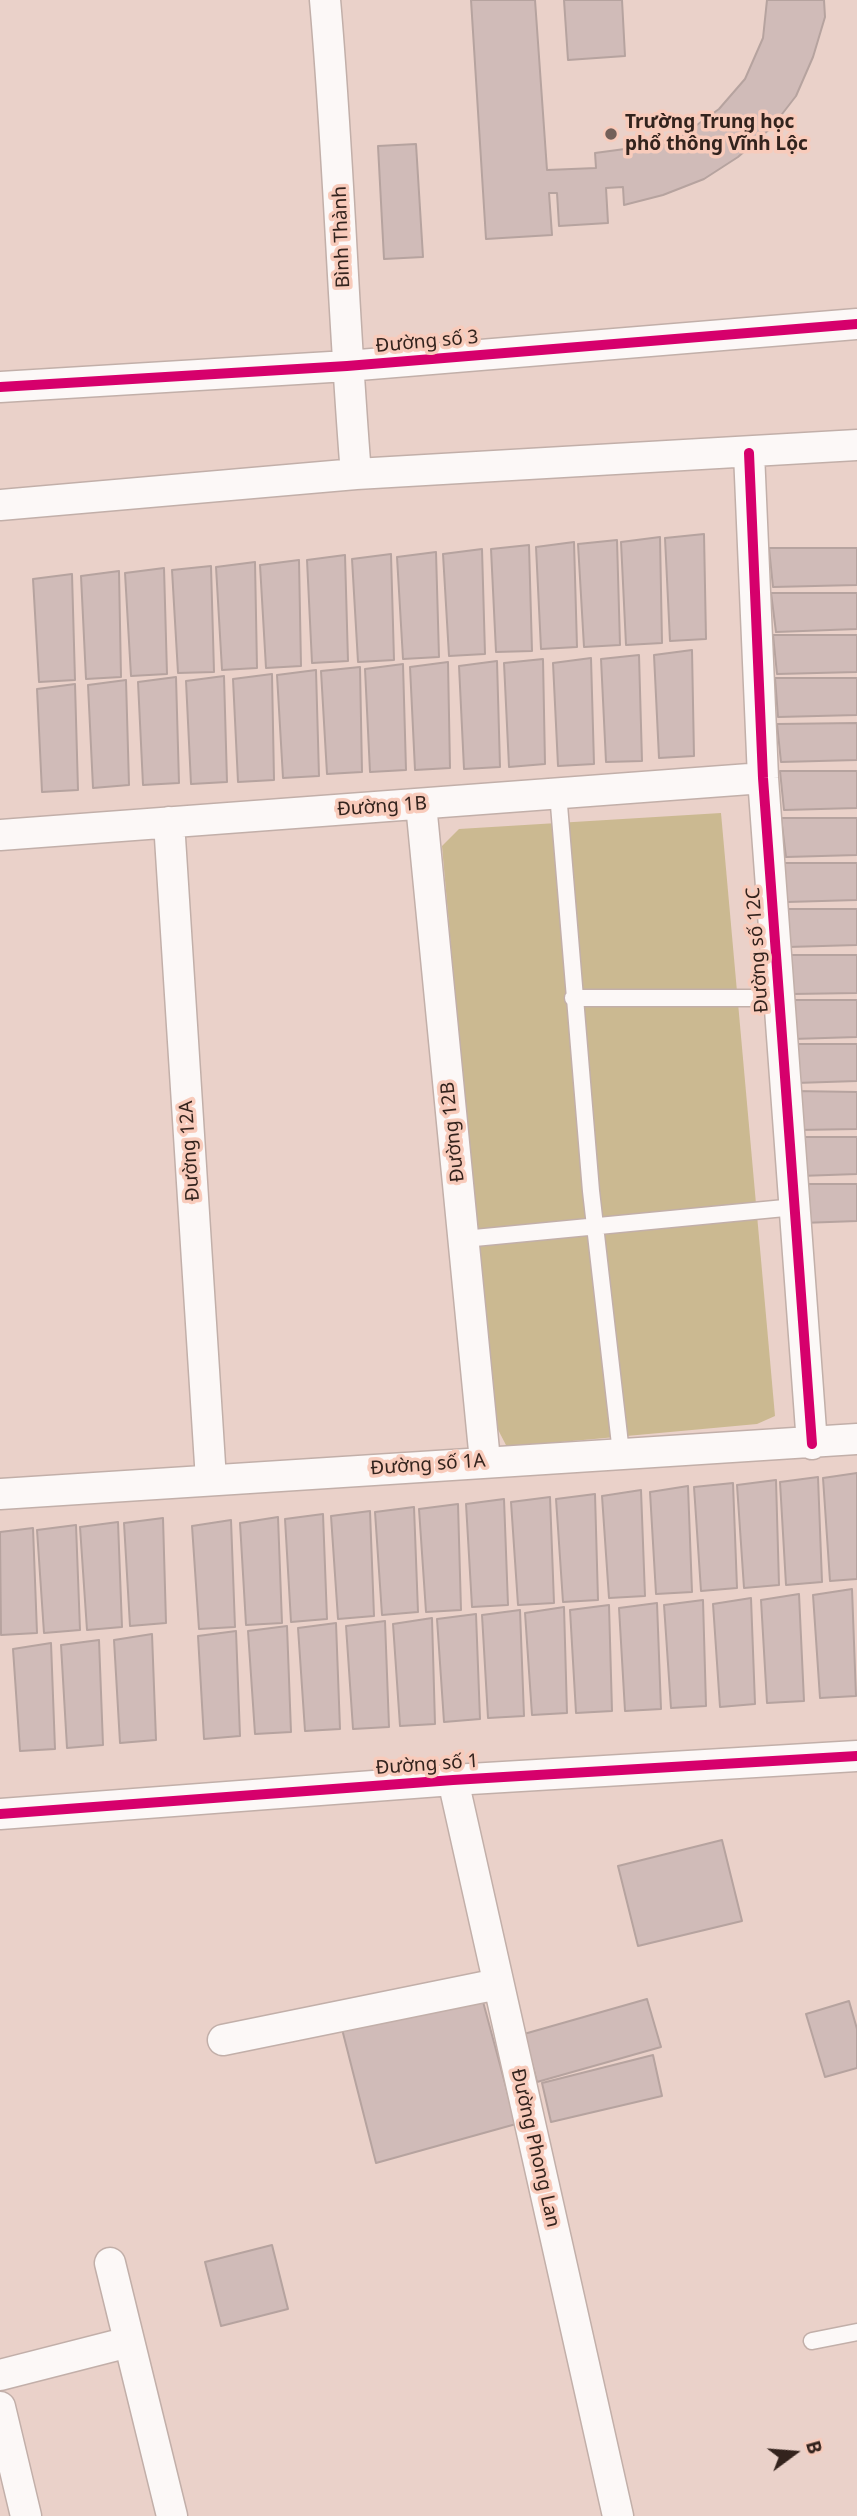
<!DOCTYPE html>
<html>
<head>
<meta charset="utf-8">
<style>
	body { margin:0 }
	#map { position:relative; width:857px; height:2516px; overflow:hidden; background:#ead1c9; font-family:"Noto Sans",sans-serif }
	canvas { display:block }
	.north { position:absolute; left:759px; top:2418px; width:70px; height:70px; -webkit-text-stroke:5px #f8cbbb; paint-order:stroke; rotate:74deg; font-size:19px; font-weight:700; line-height:28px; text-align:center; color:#33231d }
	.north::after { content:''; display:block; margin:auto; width:24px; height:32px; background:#33231d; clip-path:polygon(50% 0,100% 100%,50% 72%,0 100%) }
</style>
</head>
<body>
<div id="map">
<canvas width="857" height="2516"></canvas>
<div class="north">B</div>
</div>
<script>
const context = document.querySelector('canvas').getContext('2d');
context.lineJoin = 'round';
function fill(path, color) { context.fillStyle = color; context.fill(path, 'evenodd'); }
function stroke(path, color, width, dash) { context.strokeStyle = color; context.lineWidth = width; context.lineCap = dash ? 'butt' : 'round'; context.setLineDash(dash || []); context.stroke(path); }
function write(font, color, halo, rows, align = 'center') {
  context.font = font + ' "Noto Sans",sans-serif'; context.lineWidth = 7; context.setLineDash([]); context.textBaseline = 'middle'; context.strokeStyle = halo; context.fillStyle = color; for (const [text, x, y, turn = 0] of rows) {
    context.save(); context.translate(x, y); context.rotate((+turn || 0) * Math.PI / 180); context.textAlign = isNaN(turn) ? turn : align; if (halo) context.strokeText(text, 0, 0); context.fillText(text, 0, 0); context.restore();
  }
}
fill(new Path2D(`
	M721,813L775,1416L757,1424L507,1447L493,1420L442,846L459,829Z`), '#cbb991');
const building = new Path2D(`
	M471,0H535L547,170L596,168L595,153L647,146L683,135L719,109L745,79L763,38L767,0H824L825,17L813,57L796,96L772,127L738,157L704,179L663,195L624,205L623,187L606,188L608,223L559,226L557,193H549L552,235L486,239Z
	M564,0H622L625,56L568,60Z
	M416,144L423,257L384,259L378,146Z
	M704,534L706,639L670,641L665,538Z
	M660,537L662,643L626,645L621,542Z
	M617,540L620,645L584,647L578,544Z
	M574,542L577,647L541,649L536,547Z
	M529,545L532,651L496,652L491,549Z
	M769,548H857V585L773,587Z
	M482,549L485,654L449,656L443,554Z
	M436,552L439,657L403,659L397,557Z
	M391,554L394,660L358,662L352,559Z
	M345,555L348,661L312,663L307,560Z
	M299,560L301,666L266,668L260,565Z
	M255,562L257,668L222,670L216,567Z
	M211,566L214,672L178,673L172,570Z
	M164,568L167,674L131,676L125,573Z
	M119,571L121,677L86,679L81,576Z
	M72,574L75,680L39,682L33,579Z
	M771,593H857V629L776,632Z
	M773,635H857V672L777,674Z
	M692,650L694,756L659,758L654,655Z
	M639,655L642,761L606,762L601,659Z
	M591,658L594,764L558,766L553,663Z
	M543,659L545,764L509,767L504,663Z
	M497,661L500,767L464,769L459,666Z
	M448,662L450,768L415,770L410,667Z
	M403,664L406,770L370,772L365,669Z
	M360,667L362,772L327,774L321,671Z
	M316,670L319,776L283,778L277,675Z
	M272,674L274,780L238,782L233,679Z
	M224,676L227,782L191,784L186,681Z
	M176,677L179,783L143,785L138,682Z
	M775,678H857V715L778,717Z
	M126,680L129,785L93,788L88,685Z
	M75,684L78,790L42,792L37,689Z
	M857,723V760L781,762L777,724Z
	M780,771H857V808L784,810Z
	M781,818H857V855L786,857Z
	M783,863H857V900L787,902Z
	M784,909H857V945L788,947Z
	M788,955H857V993L792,994Z
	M789,1000H857V1037L793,1039Z
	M792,1044H857V1081L796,1083Z
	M794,1091L857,1092V1129L797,1130Z
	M795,1137H857V1174L800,1176Z
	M798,1184H857V1221L802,1223Z
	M857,1473V1579L830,1581L823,1478Z
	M818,1477L822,1582L786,1585L780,1482Z
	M776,1480L779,1585L744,1588L737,1485Z
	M733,1483L737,1588L701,1591L694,1487Z
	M688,1486L692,1592L656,1594L650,1492Z
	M641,1490L645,1596L609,1598L602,1496Z
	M595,1494L598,1600L563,1602L556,1499Z
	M550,1497L554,1603L518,1605L511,1502Z
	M504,1499L508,1605L472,1607L466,1504Z
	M458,1504L461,1610L426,1612L419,1509Z
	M414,1507L418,1612L382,1615L375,1512Z
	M370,1511L374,1616L338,1619L331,1516Z
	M323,1514L327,1619L291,1622L285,1519Z
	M278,1517L282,1623L246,1625L240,1523Z
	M163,1518L166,1623L130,1626L124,1523Z
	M231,1520L235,1627L199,1629L192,1526Z
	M118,1522L122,1627L87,1630L80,1527Z
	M76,1525L80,1630L44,1633L37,1530Z
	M33,1528L37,1633L1,1635L0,1532Z
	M852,1589L856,1696L820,1698L813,1595Z
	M799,1594L804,1701L767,1703L761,1600Z
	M751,1598L755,1704L720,1707L713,1604Z
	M703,1600L706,1706L671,1708L664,1605Z
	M657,1603L661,1709L625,1711L619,1608Z
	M609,1605L612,1711L576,1713L570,1610Z
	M564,1607L567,1713L532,1715L525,1613Z
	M520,1610L524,1716L488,1718L482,1615Z
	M476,1614L480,1719L444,1722L437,1619Z
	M432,1618L435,1724L400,1726L393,1624Z
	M385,1621L389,1727L353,1729L346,1626Z
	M336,1623L340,1729L305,1731L298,1628Z
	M287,1626L291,1732L255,1734L248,1631Z
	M236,1631L240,1736L204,1739L198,1636Z
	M152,1634L156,1740L120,1743L114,1640Z
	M99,1640L103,1745L67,1748L61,1645Z
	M51,1643L55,1749L20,1751L13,1649Z
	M722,1840L742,1921L638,1946L618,1866Z
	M482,1998L516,2124L376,2163L342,2029Z
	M647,1999L661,2047L537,2082L524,2034Z
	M849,2001L857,2029V2068L825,2077L806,2014Z
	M653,2055L662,2096L551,2122L542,2083Z
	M272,2245L288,2309L221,2326L205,2262Z`);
fill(building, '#d0bbb8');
stroke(building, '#b6a39f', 2);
const service = new Path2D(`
	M558,793L591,1191L621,1453
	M573,998H779
	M464,1239L795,1207
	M812,2341L857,2332`);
const minor = new Path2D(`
	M325,0C339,158 343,316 356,474
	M0,387L347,366L857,324
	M749,453L763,778L812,1444
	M0,505L356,474L857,445
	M421,804L485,1461
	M169,822L211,1480
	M0,835L763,778
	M0,1494L857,1439
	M453,1780L618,2516
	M0,1814L453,1780L857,1756
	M223,2040L498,1984
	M110,2263L172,2516
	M0,2375L129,2342
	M0,2407L26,2516`);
stroke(service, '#c2afa9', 19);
stroke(minor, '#c2afa9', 33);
stroke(service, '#fcf8f7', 16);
stroke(minor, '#fcf8f7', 30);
stroke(new Path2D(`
	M0,387L347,366L857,324
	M749,453L763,778L812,1444
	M0,1814L453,1780L857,1756`), '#d6006c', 10);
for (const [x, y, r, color] of [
	[611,134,7,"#736059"]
]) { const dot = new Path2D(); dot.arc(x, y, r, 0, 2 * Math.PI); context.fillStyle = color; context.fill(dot); stroke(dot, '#f8cbbb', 2.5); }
write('bold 19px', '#33231d', '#f8cbbb', [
	["Trường Trung học",625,123],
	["phổ thông Vĩnh Lộc",625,145]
], 'left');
write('19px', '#33231d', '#f8cbbb', [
	["Bình Thành",342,237,-92],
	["Đường số 3",427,342,-5],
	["Đường 1B",382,807,-4],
	["Đường số 12C",758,950,-94],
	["Đường 12B",453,1132,-96],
	["Đường 12A",190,1151,-94],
	["Đường số 1A",428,1465,-4],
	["Đường số 1",427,1765,-4],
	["Đường Phong Lan",535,2148,77]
]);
</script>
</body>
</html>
